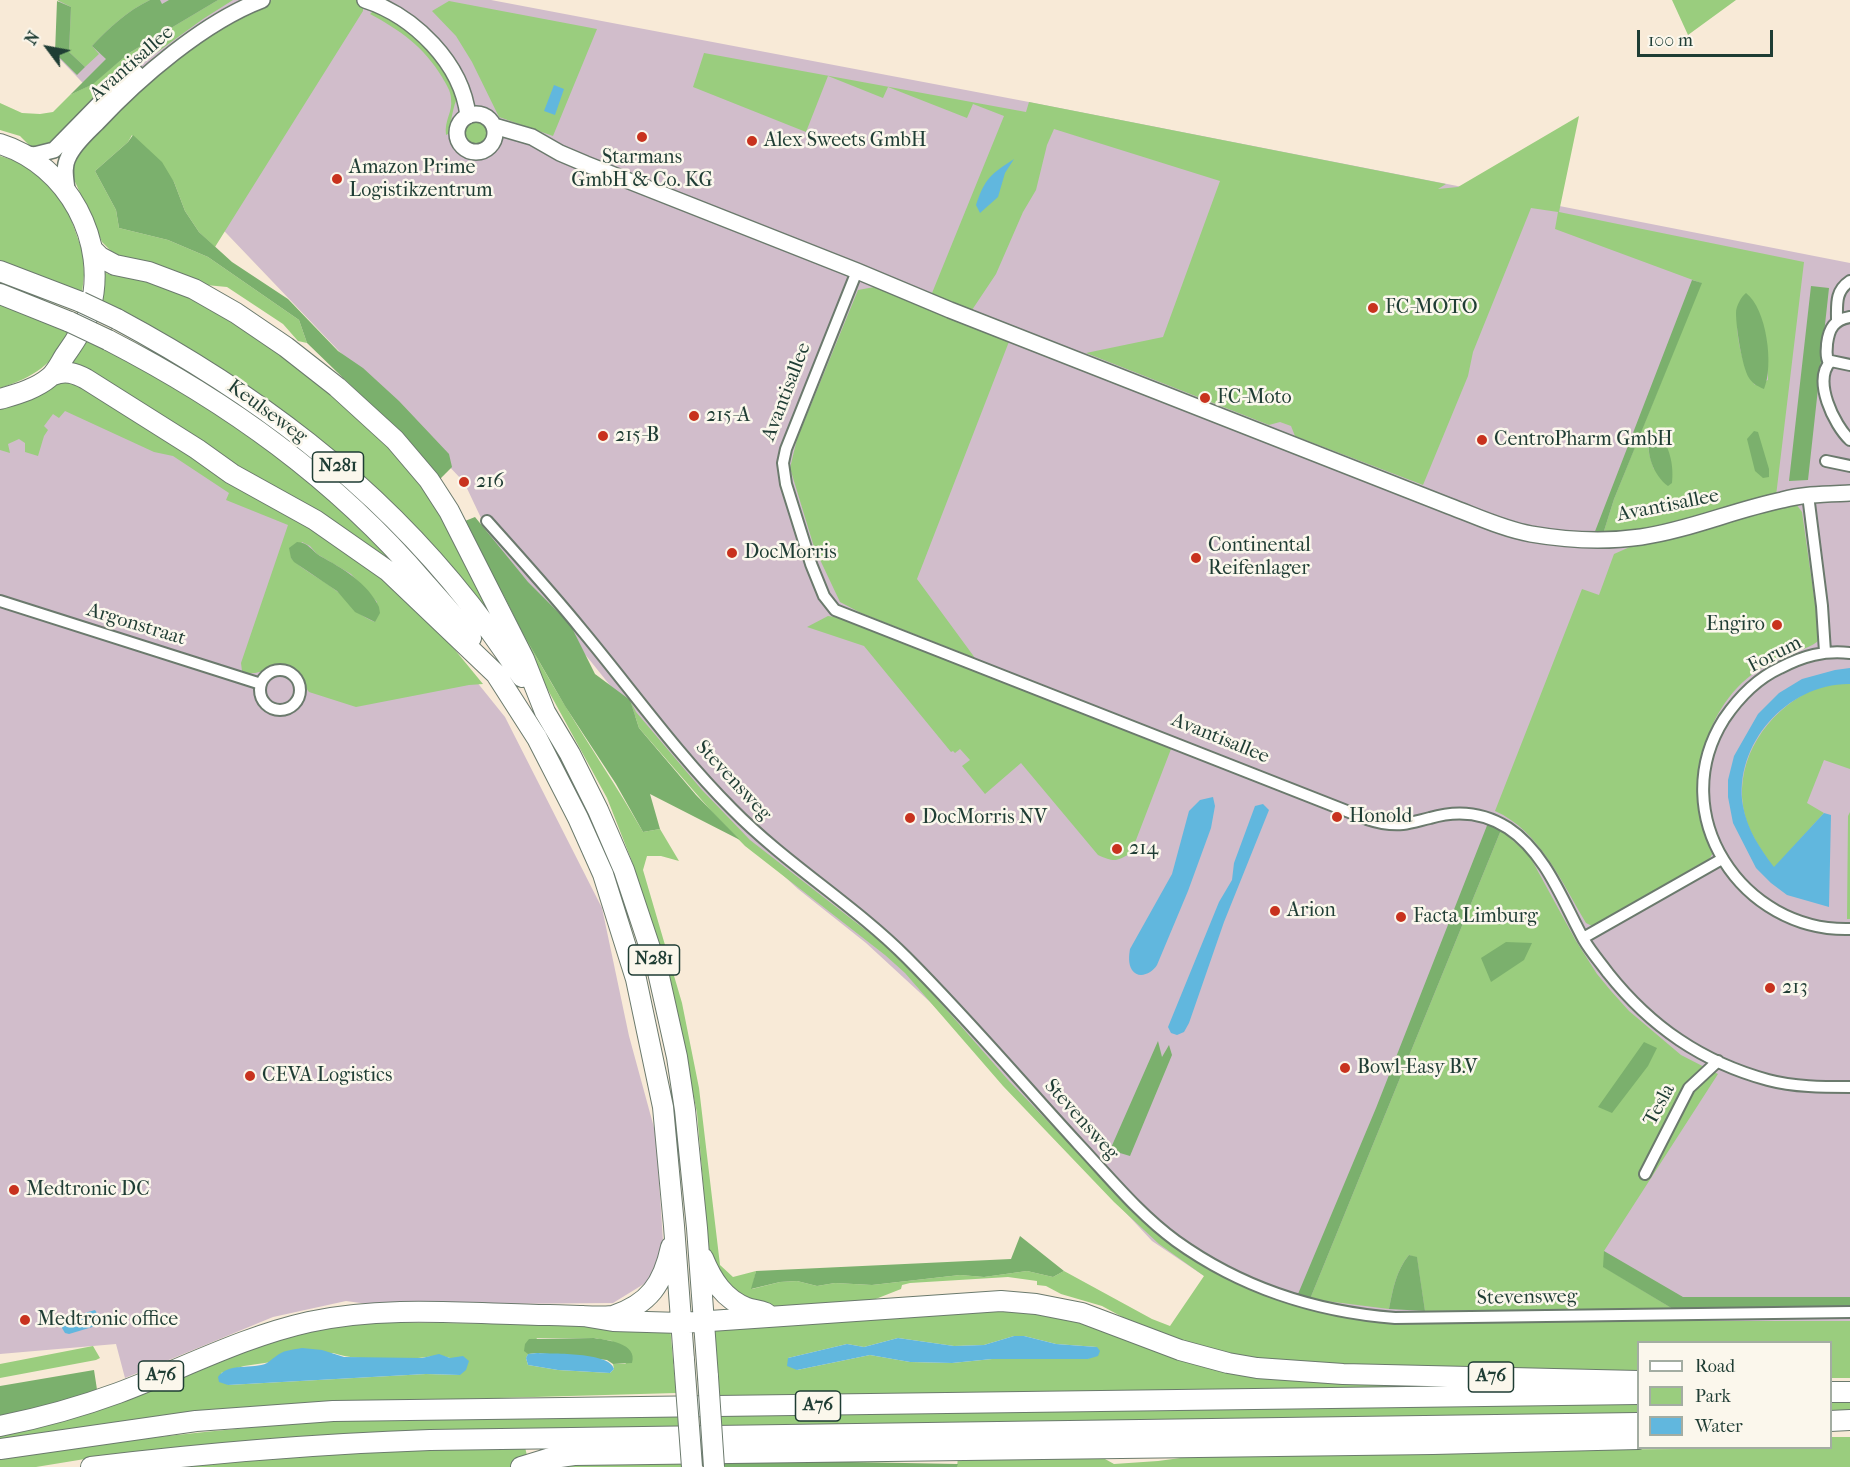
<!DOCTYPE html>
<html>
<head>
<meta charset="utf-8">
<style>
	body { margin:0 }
	#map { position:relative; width:1850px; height:1467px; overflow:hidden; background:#f8ead7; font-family:"IM FELL French Canon",serif }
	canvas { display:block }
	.legend { position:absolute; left:1637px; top:1341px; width:195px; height:108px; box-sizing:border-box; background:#fbf7ec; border:2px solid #a3ada2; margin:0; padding:8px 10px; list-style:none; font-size:18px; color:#1f3d34 }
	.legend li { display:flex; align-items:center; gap:12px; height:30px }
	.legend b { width:30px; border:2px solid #a3ada2 }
	.north { position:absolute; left:18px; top:18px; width:60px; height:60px; -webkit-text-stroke:4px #fbf7ec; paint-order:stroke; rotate:302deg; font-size:16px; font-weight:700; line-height:24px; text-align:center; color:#1f3d34 }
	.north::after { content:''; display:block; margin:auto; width:21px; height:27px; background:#1f3d34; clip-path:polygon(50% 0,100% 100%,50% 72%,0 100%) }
	.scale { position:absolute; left:1637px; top:30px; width:136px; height:27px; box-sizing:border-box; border:3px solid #1f3d34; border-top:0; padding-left:8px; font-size:18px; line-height:21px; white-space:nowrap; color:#1f3d34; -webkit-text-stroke:4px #fbf7ec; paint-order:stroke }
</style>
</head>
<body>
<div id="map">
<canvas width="1850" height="1467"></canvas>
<ul class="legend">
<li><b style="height:8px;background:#fff"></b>Road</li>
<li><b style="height:16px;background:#9acd7e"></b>Park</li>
<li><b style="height:16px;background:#61b7de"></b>Water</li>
</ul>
<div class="north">N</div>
<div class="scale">100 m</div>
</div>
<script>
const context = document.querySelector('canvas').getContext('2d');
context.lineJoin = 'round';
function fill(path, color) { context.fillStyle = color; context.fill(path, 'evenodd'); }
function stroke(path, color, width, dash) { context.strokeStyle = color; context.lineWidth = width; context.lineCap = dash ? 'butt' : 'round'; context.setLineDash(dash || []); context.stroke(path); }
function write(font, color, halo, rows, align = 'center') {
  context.font = font + ' "IM FELL French Canon",serif'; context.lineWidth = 5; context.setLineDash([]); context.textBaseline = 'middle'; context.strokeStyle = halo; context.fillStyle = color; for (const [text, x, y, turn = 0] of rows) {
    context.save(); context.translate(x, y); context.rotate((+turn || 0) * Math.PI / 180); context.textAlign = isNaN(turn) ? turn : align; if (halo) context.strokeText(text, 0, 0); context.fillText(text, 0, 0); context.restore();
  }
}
fill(new Path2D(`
	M59,0H491L1029,102L1850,263V1327L1355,1329L1210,1280L1152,1241L930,1002L866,943L798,889L761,855L650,735L588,658L499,556L464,482L57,56Z
	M75,391L338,538L410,599L505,717L602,908L629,1036L656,1135L665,1271L613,1303L375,1305L346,1301L273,1317L125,1378L116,1344L0,1354V423Z`), '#d1bdcb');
fill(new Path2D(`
	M150,0C127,11 109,28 92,46L99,54L85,67L69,52L71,7L57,0Z
	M218,0H233L203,19L123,77L56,141L48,145L31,147L20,136L0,130V103L22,113L40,114L53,112L70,95L92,84L129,53Z
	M272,0H357L363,2V11L215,247L199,232L185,211L174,182L132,135L128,142L95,171L116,210L119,228L168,240L208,257L299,320L307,343L298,341L283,324L227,287L206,285L188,277L120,256L111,251L102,242L72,175L78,147L147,79L254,5Z
	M1672,0H1736L1688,35Z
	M449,1L597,29L553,136L499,117L472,62L456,36L432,11Z
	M377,7L432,47L458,97C453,104 451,124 448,134L446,135C444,120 453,112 451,99C451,91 446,84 442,77C424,47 400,30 370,14Z
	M704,53L1026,112L1029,102L1446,184L1438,189L1458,187L1579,116L1559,212L1804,262L1776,496C1719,513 1663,533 1603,534L1614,499L1701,283L1555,229L1558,212L1531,208L1473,352L1468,376L1423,485L1295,436L1291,426L1280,422L1269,425L1086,353L1163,337L1220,181L1054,129L1047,145L1036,190L1023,212L996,274L970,313L930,298L1004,116L973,104L967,118L888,87L883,98L828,76L806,132L693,87ZM1740,301L1766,337L1768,380L1755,385C1741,367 1732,322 1740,301ZM1657,433L1654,469C1650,458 1646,447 1650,436Z
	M465 132a12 12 0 1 1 24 0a12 12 0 1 1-24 0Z
	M0,156L29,165L66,205L83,253L84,275L82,293L0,260Z
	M101,271L111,275L159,283L203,301L327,383L430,490L517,650L348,464L309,431L195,352L157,330L101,303Z
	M880,286L1010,339L917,579L975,658L861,613L840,602L814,547L790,468L797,439L858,290Z
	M0,303L31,314L73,334C51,364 35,377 0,388Z
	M84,339L142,366L265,445L349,514L442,614L195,441L70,361Z
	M55,382L81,384L337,540L423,611L483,684L469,685L356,707L309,692C304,686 303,677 297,671C278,654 261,681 242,671L241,663L288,525L226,500L229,493L173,456L154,452L65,411L59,418L53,414L44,426L48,430L44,436L38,456L25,452V443L19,439L8,444L10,453L0,450V405ZM302,542L310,546L317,554L351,574L377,602L375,622C354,614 350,601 334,589C320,578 303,571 291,558Z
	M1796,504L1802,512L1820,639C1811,649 1799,649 1787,654C1779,657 1771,662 1763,667C1701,704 1684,791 1713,853L1708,861L1592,926L1586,923C1562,883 1540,831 1495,811L1582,589L1599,595L1614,554L1632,546L1690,535L1782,506Z
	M474,545C505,597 532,652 564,704C590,747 618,788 643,832L660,829L679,861L661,856H647L643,870L682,1003L699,1088L720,1265L733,1277L756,1271L752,1289L780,1282L797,1281L817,1286L835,1283L872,1285L960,1275L984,1277L1027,1271L1053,1277L1064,1271L1152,1319L1170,1326L1204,1276L1159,1244L1114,1202L1003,1086L905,973L885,955L745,846L713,813L639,728L630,700L636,712L702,790L750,840L890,949L910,968L1009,1081L1139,1216L1183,1252L1207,1269L1237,1283L1316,1311L1405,1321H1850V1378H1831L1830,1342H1638V1373L1386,1369L1247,1360L1154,1334L1102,1306L1061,1294L1046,1286L1037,1285V1281L1008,1277L910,1283L902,1285L901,1289L868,1302L772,1309L740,1300L710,1263L697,1113L669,973L631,859L607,798L519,637Z
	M828,616L841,618L1171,749L1131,853C1116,862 1114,862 1098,855L1021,763L985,794L962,766L970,760L960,749L955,753L953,751L951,752L864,646L807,627Z
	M1835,684H1850V769L1824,760L1807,803L1824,813L1774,868C1760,849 1746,829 1743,806C1736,758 1767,713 1808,692C1816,688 1826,686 1835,684Z
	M1850,812V919H1847L1848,816Z
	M1501,830L1529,855L1576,941L1597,974L1611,991L1629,1011L1681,1055L1718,1074L1604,1251V1267L1673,1309L1425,1311L1417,1258L1409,1255C1396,1271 1393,1289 1389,1309L1310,1299Z
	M1046,1308L1151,1345L1449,1388L717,1398L713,1327ZM1014,1336H1024L1056,1344L1097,1347L1088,1359H992L952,1363L910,1362L870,1355L797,1370L788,1358L847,1344L864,1347L898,1338L954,1346L984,1345Z
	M364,1322L670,1326L676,1393L357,1402L0,1440V1434L255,1346L324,1326ZM537,1338H594L612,1341L626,1364H613L614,1369L610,1373L558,1370L528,1365L526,1358ZM333,1353C357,1361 393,1359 418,1358C430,1357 438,1354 450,1358L460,1375L426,1374L228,1385L221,1373L244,1366Z
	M93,1346L100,1358L96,1360L0,1378V1364Z
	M1830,1401H1850V1415H1831Z
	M1638,1403V1418L720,1427L718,1409Z
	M677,1410L679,1427L91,1458L36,1467H0V1457C112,1442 223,1428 335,1421C449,1414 563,1413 677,1410Z
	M1831,1437H1850V1467H957L958,1457L1096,1454L1114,1464L1158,1461L1225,1452L1830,1448Z
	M525,1447L528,1460L515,1467H155L248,1455Z
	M571,1463H681L682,1467H551Z`), '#9acd7e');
fill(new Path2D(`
	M150,0H160L162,4L169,0H218L129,53L93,84L70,95L106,59L92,46C109,28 127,11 150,0Z
	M57,1L71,7L69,52L85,67L77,75L55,53Z
	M133,135L162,162L174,182L185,211L199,232L232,262L288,299L338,351L363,368L399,401L449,454L452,467L438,481L398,431L307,343L299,320L208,257L168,240L119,228L116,210L95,171L128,142Z
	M1692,280L1702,283L1614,499L1603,534H1594Z
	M1811,286L1829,288L1808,480L1789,481Z
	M1746,293C1767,309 1774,366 1764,389C1757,386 1753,384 1749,378C1742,367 1736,327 1736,313C1736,306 1741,297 1746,293Z
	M1754,431L1758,432L1769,469V477L1763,478L1755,471L1747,439Z
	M1657,433C1670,445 1674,466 1672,483L1668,486C1654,476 1645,453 1650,435Z
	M475,517L528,582L570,624L595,674L630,700L639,728L696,795L740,840L650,794L660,829L643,832L616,784L565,706L522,632L504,596L460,523Z
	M297,542C308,542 312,551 320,556C342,568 368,583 379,607L380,613L375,622L355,612L337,591L294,562L291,558L289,548Z
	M1488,823L1501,830L1310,1299L1298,1294L1376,1108Z
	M1506,942L1532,943L1524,960L1491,982L1481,958Z
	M1158,1041L1162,1057L1169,1045L1172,1055L1130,1156L1110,1150Z
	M1644,1042L1657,1048L1648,1066L1612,1113L1598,1107Z
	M1020,1236L1064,1271L1053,1277L1027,1271L984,1277L960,1275L872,1285L835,1283L817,1286L797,1281L780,1282L751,1289L756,1271L1011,1259Z
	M1604,1251L1683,1297H1850V1306L1673,1309L1603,1267Z
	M1409,1255L1417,1257L1425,1311L1389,1309C1393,1289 1396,1271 1409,1255Z
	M594,1338C607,1340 638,1343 632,1363L613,1364L607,1360L537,1353L528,1354L524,1351L525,1344L529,1339Z
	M94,1370L98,1396L0,1420V1386Z
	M798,1461L958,1464L957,1467H722V1462Z`), '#7bb06d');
fill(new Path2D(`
	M554,85L564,89L555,115L544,111Z
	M1014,159L1005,173L998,197L980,213L976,205C985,178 991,174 1014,159Z
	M1850,668V684C1788,683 1733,744 1743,806C1747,829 1760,849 1774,867L1824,813L1831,815L1829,907L1787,895L1771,883L1756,868L1733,823L1728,797V780L1734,756L1758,714L1779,693L1802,679L1835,670Z
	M1213,797L1215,806L1211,828L1188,891L1157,965C1152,973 1139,980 1132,970C1128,964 1129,955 1130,949L1172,874L1189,811L1200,800Z
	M1263,804L1269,810L1224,922L1189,1023L1184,1032L1177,1035L1171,1033L1168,1027L1219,902L1232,880L1234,863L1255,806Z
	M95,1310L101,1320L99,1325L69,1334L65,1333L62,1328L64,1319Z
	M1014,1336H1024L1056,1344L1097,1347L1100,1351L1098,1356L1088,1359H992L952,1363L910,1362L870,1355L797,1370L787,1366L788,1358L847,1344L864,1347L898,1338L954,1346L984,1345Z
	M302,1348L322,1350L344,1357L422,1358L439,1354L450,1358L463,1356L469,1361L466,1370L460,1375L426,1374L228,1385L219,1382L218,1377C228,1362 253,1370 267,1363C270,1361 272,1359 275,1357C283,1350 291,1350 302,1348Z
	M537,1353C553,1354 610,1352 614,1369L610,1373L558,1370L528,1365L526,1358L528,1354Z`), '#61b7de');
const street = new Path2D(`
	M857,271L786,449L783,463L786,484L811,564L824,596L835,610L1367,819C1379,823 1391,825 1403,824C1412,823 1421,820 1430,818C1457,810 1483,812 1508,828C1546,853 1563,902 1584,940C1591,952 1600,962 1608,973C1651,1027 1702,1062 1768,1080C1794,1087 1823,1087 1850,1087
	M1837,321C1837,304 1835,291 1850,281
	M1829,363C1825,356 1827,351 1827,344C1829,328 1834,320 1850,317
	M1850,365L1831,361C1812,380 1834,425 1850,440
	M1826,461L1850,466
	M1808,495L1822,606L1825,652
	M487,521C519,557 551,592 581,629C631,689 677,754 732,809C786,864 853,904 907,958C967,1018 1022,1083 1079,1145C1110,1178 1139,1214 1176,1241C1240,1287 1316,1312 1395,1318L1850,1312
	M0,601L261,684
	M1850,653C1824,650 1803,656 1780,668C1756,679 1739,697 1724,719C1664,814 1742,932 1850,929
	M260 690a20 20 0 1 1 40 0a20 20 0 1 1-40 0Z
	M1583,938L1722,859
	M1645,1174L1689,1088L1718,1061`);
const secondary = new Path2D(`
	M365,0C414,16 462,63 468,116
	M457 133a19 19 0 1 1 38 0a19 19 0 1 1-38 0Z
	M494,126L532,137L560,153L586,164L857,271L950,310L1449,506C1476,516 1503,529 1531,534C1566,540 1606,542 1641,537C1689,530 1734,510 1782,500C1804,494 1827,494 1850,493
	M21,153L34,155L54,150L101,102L136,73
	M67,190C66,179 63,168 68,158C74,144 87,133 97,123C139,78 204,22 262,0`);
const highway = new Path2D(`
	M0,144C68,165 109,242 90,310C85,326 76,340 66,354C61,361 57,371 50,377C36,389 17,394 0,399
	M94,251L100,257L115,265L149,272L194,289L236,313L286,347L337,387L395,440L429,480L449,511L524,659L545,712L570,754L598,810L624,870L658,972L677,1057L685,1110L697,1228L708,1377
	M0,271L81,302
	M0,294L70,322
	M117,319C253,392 373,481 469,603C488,627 505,652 522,677
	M108,340C228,402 335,478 424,582C440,600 457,618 471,638
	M53,375C65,370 75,373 86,379L197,449L232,474L315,520L388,571L496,674L537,738L578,818L603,874L636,979L663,1107L674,1226L684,1360
	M703,1258C712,1280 724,1299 747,1308C753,1310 759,1310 766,1313
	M583,1316L613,1321L681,1323L1001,1301L1036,1304L1082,1313L1180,1350L1228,1363L1257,1368L1343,1374L1638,1381
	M1830,1392H1850
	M1830,1421L1850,1420
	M0,1426C40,1418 80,1407 118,1393C182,1369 242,1337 309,1322C387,1305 470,1314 549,1315C570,1315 592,1318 613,1316C649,1304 663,1284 671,1247
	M0,1449L196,1421L333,1411L1638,1394
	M91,1467C205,1453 316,1444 430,1440L1638,1423
	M521,1467L547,1459L574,1455L1433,1444L1638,1439`);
stroke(street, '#6b7a6d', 14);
stroke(secondary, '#6b7a6d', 18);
stroke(highway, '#6b7a6d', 22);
stroke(street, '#fff', 10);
stroke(secondary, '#fff', 15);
stroke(highway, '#fff', 20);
const highwayBridge = new Path2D(`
	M81,302L117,319
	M70,322L108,340
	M684,1360L692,1467
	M708,1377L714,1467`);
stroke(highwayBridge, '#6b7a6d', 22, []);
stroke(highwayBridge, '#fff', 20);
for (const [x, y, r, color] of [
	[642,137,6,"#c8321e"],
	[752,141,6,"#c8321e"],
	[337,179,6,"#c8321e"],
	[1373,308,6,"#c8321e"],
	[1205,398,6,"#c8321e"],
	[694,416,6,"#c8321e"],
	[603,436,6,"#c8321e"],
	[1482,440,6,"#c8321e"],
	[464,482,6,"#c8321e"],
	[732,553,6,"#c8321e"],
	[1196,558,6,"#c8321e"],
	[1777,625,6,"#c8321e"],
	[1337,817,6,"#c8321e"],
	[910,818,6,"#c8321e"],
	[1117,849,6,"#c8321e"],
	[1275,911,6,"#c8321e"],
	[1401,917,6,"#c8321e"],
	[1770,988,6,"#c8321e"],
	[1345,1068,6,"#c8321e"],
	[250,1076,6,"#c8321e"],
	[14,1190,6,"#c8321e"],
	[25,1320,6,"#c8321e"]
]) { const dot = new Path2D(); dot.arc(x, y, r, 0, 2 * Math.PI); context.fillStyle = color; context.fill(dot); stroke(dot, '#fbf7ec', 2); }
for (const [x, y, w] of [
	[338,467,51],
	[654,960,51],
	[161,1376,45],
	[1491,1377,45],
	[818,1406,45]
]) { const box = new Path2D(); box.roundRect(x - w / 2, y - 15, w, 30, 4.5); context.fillStyle = '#fbf7ec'; context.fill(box); stroke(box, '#1f3d34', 1.5); }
write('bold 18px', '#1f3d34', null, [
	["N281",338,467],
	["N281",654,960],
	["A76",161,1376],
	["A76",1491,1377],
	["A76",818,1406]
]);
write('20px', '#1f3d34', '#fbf7ec', [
	["Avantisallee",132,64,-41],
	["Avantisallee",787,392,-69],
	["Keulseweg",267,412,36],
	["Avantisallee",1668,506,-11],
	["Argonstraat",136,625,17],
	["Forum",1775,655,-27],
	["Avantisallee",1220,739,22],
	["Stevensweg",733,781,47],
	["Tesla",1660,1105,-62],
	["Stevensweg",1081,1120,48],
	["Stevensweg",1527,1298,-1]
]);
write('20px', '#1f3d34', '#fbf7ec', [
	["Alex Sweets GmbH",764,141],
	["Starmans",642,158,"center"],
	["GmbH & Co. KG",642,181,"center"],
	["Amazon Prime",349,168],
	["Logistikzentrum",349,191],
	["FC-MOTO",1385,308],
	["FC-Moto",1217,398],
	["215-A",706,416],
	["215-B",615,436],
	["CentroPharm GmbH",1494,440],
	["216",476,482],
	["Continental",1208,546],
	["Reifenlager",1208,569],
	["DocMorris",744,553],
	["Engiro",1765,625,"right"],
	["Honold",1349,817],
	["DocMorris NV",922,818],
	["214",1129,849],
	["Arion",1287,911],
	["Facta Limburg",1413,917],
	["213",1782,988],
	["Bowl-Easy B.V",1357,1068],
	["CEVA Logistics",262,1076],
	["Medtronic DC",26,1190],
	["Medtronic office",37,1320]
], 'left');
</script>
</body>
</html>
